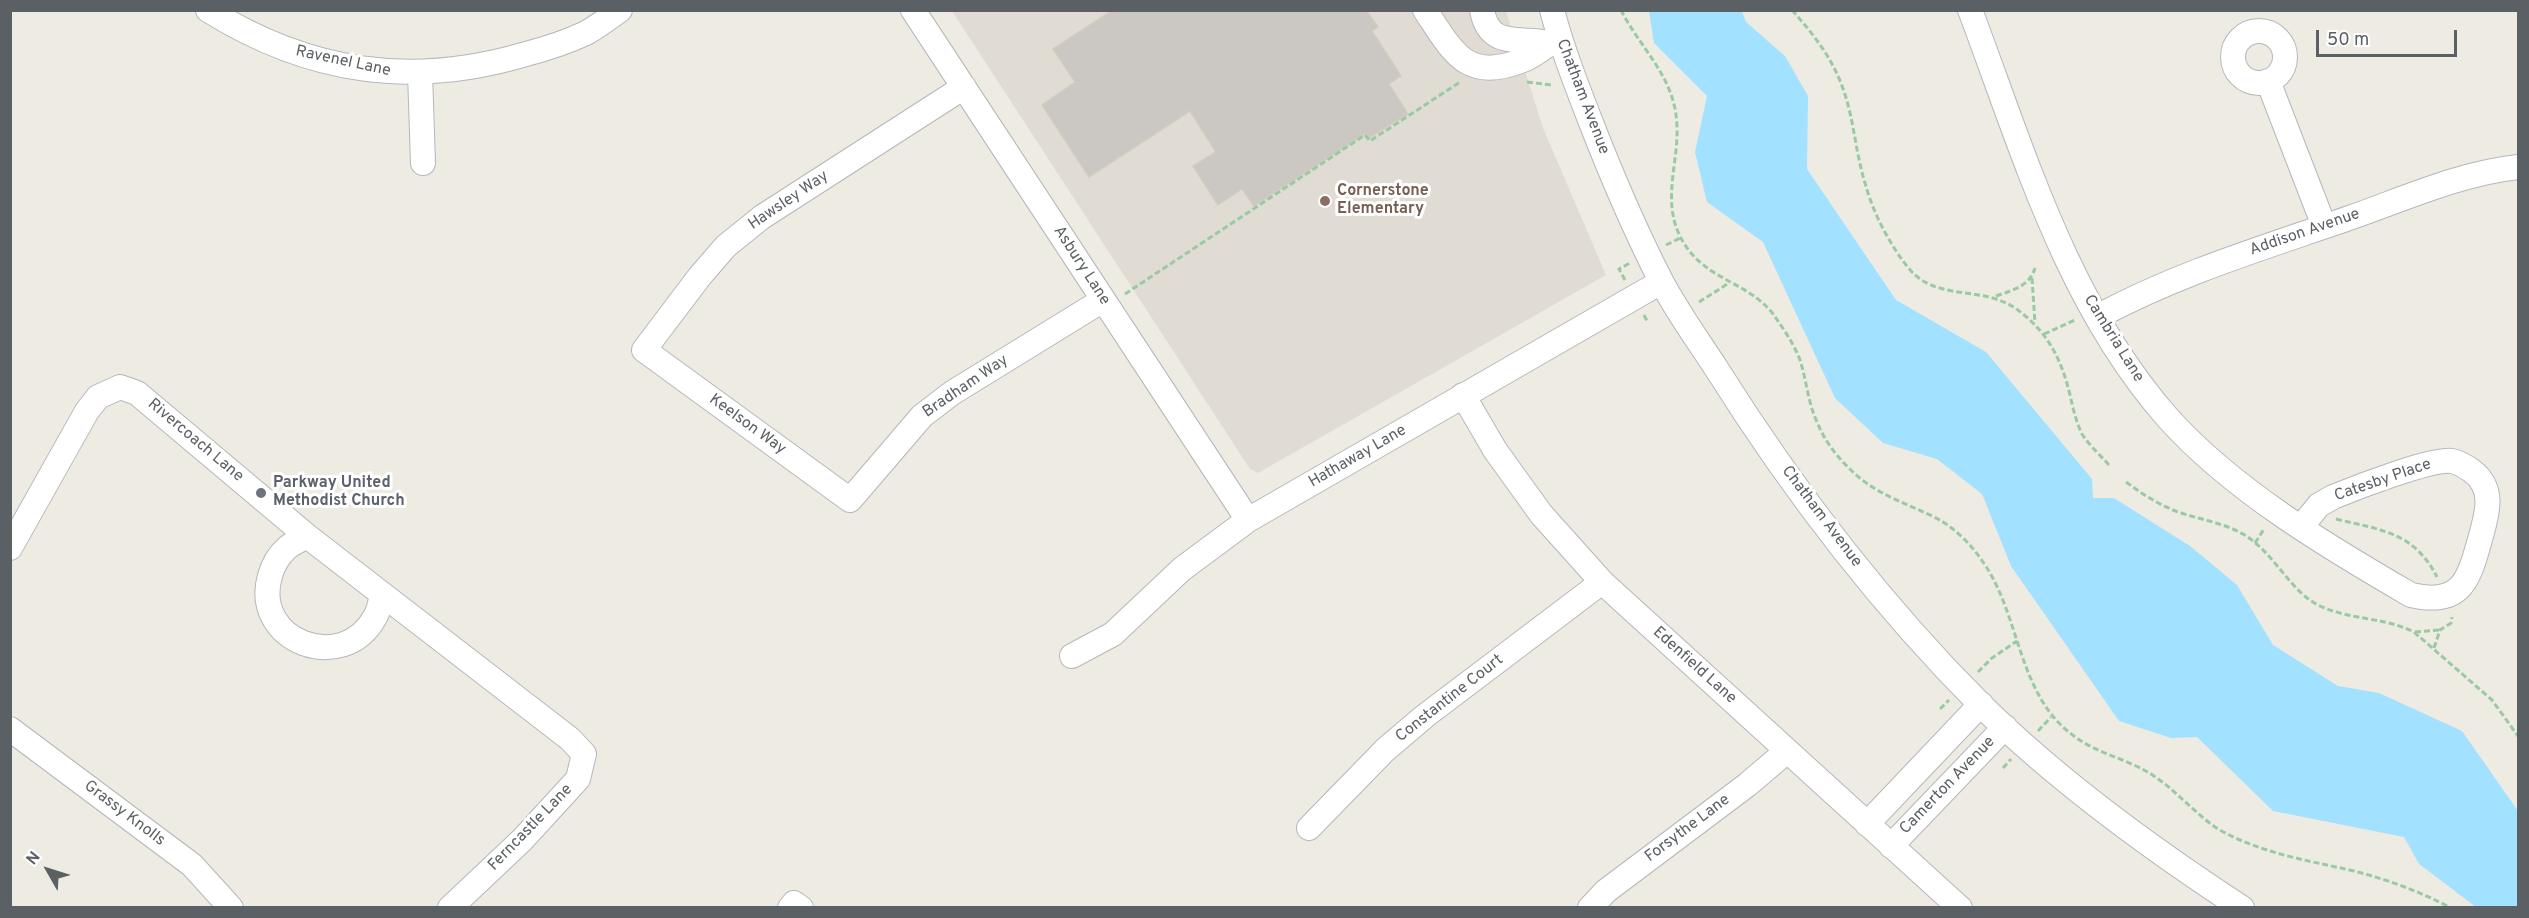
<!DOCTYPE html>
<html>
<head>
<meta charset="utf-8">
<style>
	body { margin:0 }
	#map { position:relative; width:2529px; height:918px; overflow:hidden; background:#eeebe3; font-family:Overpass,sans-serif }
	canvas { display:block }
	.frame { position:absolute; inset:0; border:12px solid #5b6064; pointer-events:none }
	.north { position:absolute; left:18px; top:840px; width:60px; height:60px; -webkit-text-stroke:4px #fff; paint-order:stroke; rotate:309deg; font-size:16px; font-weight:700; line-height:24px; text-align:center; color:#5b6064 }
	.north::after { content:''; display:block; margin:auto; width:21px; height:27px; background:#5b6064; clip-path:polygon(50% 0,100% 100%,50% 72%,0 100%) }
	.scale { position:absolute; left:2316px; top:30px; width:141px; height:27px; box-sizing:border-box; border:3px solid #5b6064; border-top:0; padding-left:8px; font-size:18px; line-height:21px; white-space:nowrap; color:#5b6064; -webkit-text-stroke:4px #fff; paint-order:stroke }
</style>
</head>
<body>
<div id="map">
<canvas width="2529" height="918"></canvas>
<div class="frame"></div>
<div class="north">N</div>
<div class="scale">50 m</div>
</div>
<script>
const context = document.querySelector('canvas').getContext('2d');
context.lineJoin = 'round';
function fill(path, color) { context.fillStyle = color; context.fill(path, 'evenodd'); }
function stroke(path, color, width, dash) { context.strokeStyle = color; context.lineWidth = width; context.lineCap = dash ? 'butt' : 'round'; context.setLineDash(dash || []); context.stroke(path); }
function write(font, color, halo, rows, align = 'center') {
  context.font = font + ' Overpass,sans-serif'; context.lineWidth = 6; context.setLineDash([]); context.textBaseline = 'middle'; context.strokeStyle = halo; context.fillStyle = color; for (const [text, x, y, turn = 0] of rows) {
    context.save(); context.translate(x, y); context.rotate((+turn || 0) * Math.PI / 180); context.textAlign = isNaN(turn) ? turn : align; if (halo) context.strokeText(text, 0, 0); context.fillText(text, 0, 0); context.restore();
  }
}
fill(new Path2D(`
	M952,11H1506L1543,128L1606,275L1258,473L1250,469Z`), '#e0dcd4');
fill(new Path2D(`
	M1649,11H1742L1746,22L1785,56L1808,96L1807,169L1896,300L1986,352L2092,479L2093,498H2114L2190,546L2237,585L2273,645L2338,686L2379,693L2462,731L2518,811V907H2476L2419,864L2404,837L2273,811L2197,737L2171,738L2119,721L2011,566L1982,494L1937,459L1883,443L1835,398L1763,242L1707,202L1695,152L1707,96L1654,43Z`), '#a2e1ff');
const building = new Path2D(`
	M1113,10H1366L1378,27L1372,31L1401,76L1389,84L1408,114L1369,138L1366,133L1254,206L1242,189L1218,205L1193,166L1216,152L1190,111L1089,177L1042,105L1075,82L1053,49Z`);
fill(building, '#cbc7c2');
stroke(building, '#d3ccc1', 1.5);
const minor = new Path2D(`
	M208,10C309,73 412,88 526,54C545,49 567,42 586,33C597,27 609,18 620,10
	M913,10L1248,520
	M1425,10C1453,52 1466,83 1523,60C1537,55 1545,44 1559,40
	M1482,10C1489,50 1520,36 1548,43
	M1552,10C1562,48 1576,84 1590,120C1611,174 1634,228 1660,279C1676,310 1697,339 1716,368C1792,489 1880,604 1981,705C2059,782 2150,848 2242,908
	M1970,10C2023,150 2066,302 2167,417C2231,489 2328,547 2411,595C2459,606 2468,583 2479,543C2486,517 2497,490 2472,471C2466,467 2459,462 2452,461C2432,458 2355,488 2333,497L2319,505L2301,527
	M2233 57a26 26 0 1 1 52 0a26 26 0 1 1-52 0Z
	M420,73L423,163
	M2268,81L2324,226
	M964,87L762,217L726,246L700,276L644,350L850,500L922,416L952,393L1103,300
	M2097,317C2178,273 2266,247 2352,217C2406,198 2462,173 2518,167
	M1463,395L1495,450L1541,514L1602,582L1960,908
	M307,536C301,540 292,543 287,548C279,555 273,565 270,576C251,641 343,676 375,617C379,611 380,602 382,595
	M10,548L87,411L98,397L120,387L137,393L307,536L570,739L584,754L578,779L522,840L450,908
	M1072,656L1113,634L1182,569L1248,520L1661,282
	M10,729L192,865L231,908
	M1867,824L1981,704
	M1309,828L1385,750L1425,716L1602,582
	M1891,846L2005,727
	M790,908L794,903L801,908
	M1590,908L1606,891L1747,785L1787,751`);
stroke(minor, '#b4b7bb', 26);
stroke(new Path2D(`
	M1621,10C1639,46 1671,74 1676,115C1682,154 1661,196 1679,234C1700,280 1747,280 1773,314C1783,328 1794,344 1800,360C1807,382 1808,404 1818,424C1825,442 1839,459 1853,472C1877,495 1906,503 1934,517C1953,526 1971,544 1983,562C2021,616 2017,695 2074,736C2096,753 2127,759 2151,774C2176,790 2194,813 2218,829C2232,837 2246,843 2261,848C2293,859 2325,864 2358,872C2391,881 2421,892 2451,908
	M1792,10C1813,34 1831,56 1842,86C1854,117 1855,151 1865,183C1870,202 1880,225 1890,241C1897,253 1905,265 1914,274C1944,302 1989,284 2023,314C2050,336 2062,362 2070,395C2073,408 2076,422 2082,434C2089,445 2100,455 2109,465
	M1527,82L1551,85
	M1666,245L1680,238
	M2032,278L2035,323
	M1625,280L1619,269L1630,263
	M1125,294L1365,135L1370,141L1460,82
	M1996,296C2013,290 2030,286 2035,268
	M1699,302L1729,283
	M1644,315L1648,323
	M2044,334L2075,320
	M2126,482C2141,493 2156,503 2173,510C2196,519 2222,522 2243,534C2275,553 2290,592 2320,606C2350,620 2384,617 2414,632L2492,700L2518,736
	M2336,519C2381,530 2414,532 2437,577
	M2255,543L2264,529
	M2415,632L2440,630
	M2434,648L2440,630L2451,623L2452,617
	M1978,672L1992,658L2017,641
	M1940,709L1949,700
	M2038,731L2051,717
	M2003,768L2011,759`), '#99caa2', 3, [6, 3]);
stroke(minor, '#fff', 24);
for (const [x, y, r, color] of [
	[1325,201,6,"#8d6e63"],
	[261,493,6,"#6b7280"]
]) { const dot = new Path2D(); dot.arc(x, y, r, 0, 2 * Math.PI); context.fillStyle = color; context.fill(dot); stroke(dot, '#fff', 2); }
write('16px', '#5b6064', '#fff', [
	["Ravenel Lane",343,62,12],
	["Chatham Avenue",1582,97,69],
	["Hawsley Way",789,201,-34],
	["Addison Avenue",2305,233,-19],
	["Asbury Lane",1081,266,57],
	["Cambria Lane",2113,339,58],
	["Bradham Way",966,387,-34],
	["Keelson Way",747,425,36],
	["Rivercoach Lane",195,441,40],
	["Hathaway Lane",1358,457,-30],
	["Catesby Place",2383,481,-19],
	["Chatham Avenue",1821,517,53],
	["Edenfield Lane",1694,666,42],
	["Constantine Court",1450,699,-38],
	["Camerton Avenue",1948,786,-46],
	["Grassy Knolls",124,814,37],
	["Ferncastle Lane",531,828,-46],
	["Forsythe Lane",1688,829,-37]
]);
write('bold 16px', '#785e54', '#fff', [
	["Cornerstone",1337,192],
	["Elementary",1337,210]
], 'left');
write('bold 16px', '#5b616d', '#fff', [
	["Parkway United",273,484],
	["Methodist Church",273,502]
], 'left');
</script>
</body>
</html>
